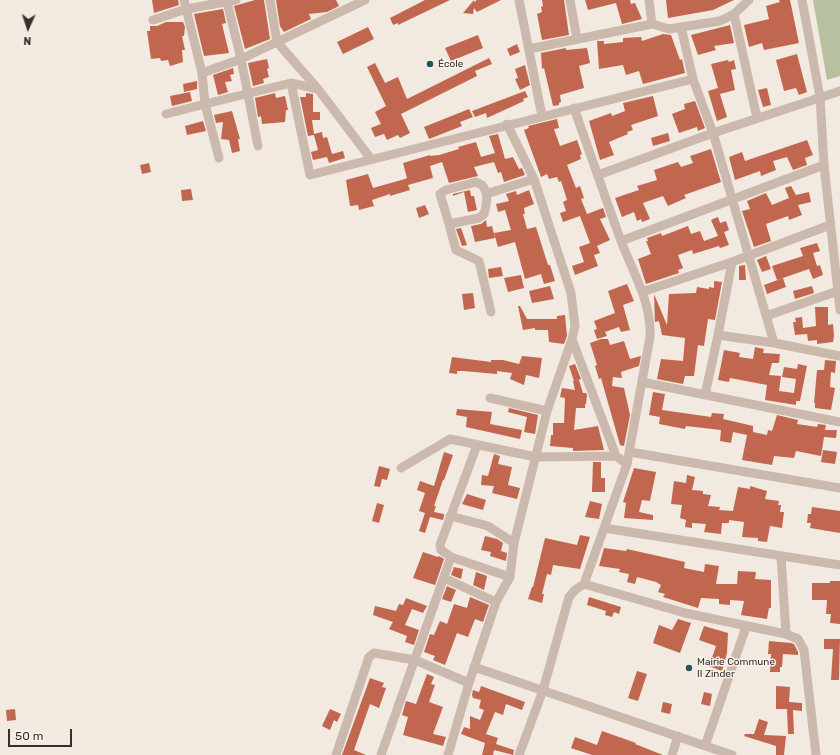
<!DOCTYPE html>
<html>
<head>
<meta charset="utf-8">
<style>
	body { margin:0 }
	#map { position:relative; width:840px; height:755px; overflow:hidden; background:#f2e9e0; font-family:Rubik,sans-serif }
	canvas { display:block }
	.north { position:absolute; left:8px; top:8px; width:40px; height:40px; -webkit-text-stroke:3px #faf3ec; paint-order:stroke; rotate:183deg; font-size:11px; font-weight:700; line-height:16px; text-align:center; color:#382e2a }
	.north::after { content:''; display:block; margin:auto; width:14px; height:18px; background:#382e2a; clip-path:polygon(50% 0,100% 100%,50% 72%,0 100%) }
	.scale { position:absolute; left:8px; top:729px; width:64px; height:18px; box-sizing:border-box; border:2px solid #382e2a; border-top:0; padding-left:5px; font-size:12px; line-height:14px; white-space:nowrap; color:#382e2a; -webkit-text-stroke:3px #faf3ec; paint-order:stroke }
</style>
</head>
<body>
<div id="map">
<canvas width="840" height="755"></canvas>
<div class="north">N</div>
<div class="scale">50 m</div>
</div>
<script>
const context = document.querySelector('canvas').getContext('2d');
context.lineJoin = 'round';
function fill(path, color) { context.fillStyle = color; context.fill(path, 'evenodd'); }
function stroke(path, color, width, dash) { context.strokeStyle = color; context.lineWidth = width; context.lineCap = dash ? 'butt' : 'round'; context.setLineDash(dash || []); context.stroke(path); }
function write(font, color, halo, rows, align = 'center') {
  context.font = font + ' Rubik,sans-serif'; context.lineWidth = 3; context.setLineDash([]); context.textBaseline = 'middle'; context.strokeStyle = halo; context.fillStyle = color; for (const [text, x, y, turn = 0] of rows) {
    context.save(); context.translate(x, y); context.rotate((+turn || 0) * Math.PI / 180); context.textAlign = isNaN(turn) ? turn : align; if (halo) context.strokeText(text, 0, 0); context.fillText(text, 0, 0); context.restore();
  }
}
fill(new Path2D(`
	M813,0H840V76L827,80Z`), '#b7c1a0');
fill(new Path2D(`
	M152,0H178L179,5L154,13Z
	M255,0H264L270,39L245,49L234,6Z
	M276,0H336L339,6L327,12L309,14L311,19L284,32L280,26Z
	M425,0H450L398,25V23L393,25L390,18Z
	M474,0V2L477,0H501L477,12L474,8L473,14L463,13Z
	M542,0H564L569,35L542,40L537,14L542,12L541,7L543,6Z
	M585,0H630L631,4L635,3L642,19L622,24L616,3L588,10Z
	M666,0H734L713,10L668,18Z
	M779,0H790L799,43L764,50L762,43L749,47L744,25L769,19L766,6L780,2Z
	M223,9L226,23L222,24L229,53L204,56L194,14Z
	M166,22H183L185,27L184,36H182L185,50H182L183,62L170,66L168,60L161,61L160,58L151,59L147,31H150V26H157Z
	M730,25L734,43L714,46L716,50L698,55L691,35Z
	M368,27L374,39L343,54L337,42Z
	M663,34L671,35L680,60L682,59L685,73L643,84L639,71L626,75L623,65L599,69L597,41H604V44L623,42V38L641,37L642,41Z
	M478,35L483,48L451,61L445,48Z
	M517,44L520,52L510,56L507,49Z
	M566,48V50L587,48L590,63L579,66L584,88L560,95L561,102L559,103V105L553,106L544,68L542,69L541,53Z
	M797,54L807,92L799,95L796,88L784,91L776,60Z
	M489,58L492,64L475,71L477,76L401,114L410,133L400,138L398,135L387,140L384,134L375,137L371,128L381,124L375,112L386,106L367,67L375,63L385,83L398,77L407,99Z
	M267,59L269,68L267,69L269,77L263,79L264,83L253,86L248,63Z
	M728,60L729,62L734,60L736,69L731,70L735,90L720,94L727,117L717,121L708,91L718,88L711,64Z
	M525,65L530,85L520,90L515,79L518,78L515,69Z
	M233,68L234,74L230,75L232,81L225,82L228,92L218,95L213,75Z
	M197,81V89L184,92L183,84Z
	M767,88L771,105L763,107L758,90Z
	M525,91L528,97L523,99L524,101L487,118L486,113L475,117L472,111Z
	M190,92L192,101L172,106L170,96Z
	M275,93L276,98L285,96L288,110H286L285,122L262,124L261,116L258,117L255,98Z
	M306,93L313,94V112H320V120H312L314,134L322,132L323,138L327,137L332,154L343,151L345,158L329,163L327,157L313,160L311,152L318,150L314,135L308,136L300,97H306Z
	M653,96L658,116L631,125L633,130L627,132L628,134L609,142L614,155L600,160L589,121L611,113L612,116L625,111L623,103Z
	M695,101L705,128L698,131L697,127L679,133L672,114L685,109L684,104Z
	M469,109L473,117L460,122L462,126L429,139L424,127Z
	M232,111L240,139H238L240,151L232,153L229,140L221,139L223,122L216,123L214,115Z
	M557,119L559,128L554,129L560,146L577,140L582,154L580,155L581,159L567,165L576,188L580,186L584,198L581,199L587,214L603,208L606,217L600,219L610,240L597,246L600,253L594,255L598,266L575,275L572,266L584,262L579,247L590,243L580,216L563,222L560,213L566,211L563,202L567,200L561,181L559,182L557,177L549,179L547,174L541,177L524,130L529,128L528,126Z
	M203,121L206,131L187,135L185,126Z
	M668,133L670,141L653,146L651,138Z
	M498,134L505,159L513,157L519,169L522,168L525,175L504,182L501,172L498,173L494,162L474,167L478,176L449,183L442,162L430,166L433,178L408,185L410,190L390,196V194L372,200L374,206L359,210L358,205L350,206L346,180L368,174L373,188L405,179L407,178L403,163L430,155V156L439,155L459,149L458,147L476,142L481,157L495,153L489,136Z
	M807,140L813,155L805,158L807,165L793,170L787,157L773,161L776,170L761,176L760,171L735,180L729,157L742,152L745,161Z
	M711,149L721,182L684,195L686,198L668,206L663,196L643,203L650,219L642,222L641,219L637,221L634,212L622,217L615,198L639,190L637,186L657,180L654,170L678,162L681,167L693,163L690,156Z
	M149,163L151,172L142,174L140,165Z
	M791,186L796,195L809,192L811,202L798,205L802,215L789,220L788,216L766,224L771,241L754,247L742,211L750,209L747,201L766,193L772,205L789,198L785,188Z
	M191,189L193,200L182,201L181,190Z
	M470,190L471,196H474L477,210L468,212L464,192L453,196V194Z
	M529,190L534,204L524,208L525,214H523L527,229L536,227L548,265H550L555,281L544,284L541,274L525,279L515,242L498,247L494,233L511,230L505,210L498,212L496,204L509,201L506,194L516,191L517,195Z
	M425,205L429,214L419,218L416,208Z
	M718,217L720,223L726,221L729,230L724,232L729,245L720,248L719,246L693,254L692,250L678,255L683,268L678,270L679,273L646,284L638,259L651,254L646,241H648L647,238L661,233L662,236L688,226L691,234L700,231L704,241L718,236L711,220Z
	M486,220L487,227L492,226L495,238L475,242L471,226L481,224Z
	M461,228L467,245L462,246L456,229Z
	M817,243L820,251L813,253L817,266L820,265L823,275L813,279L809,269L777,280L772,266L803,256L800,248Z
	M766,256L771,269L762,272L757,260Z
	M745,265L746,280H739V266Z
	M501,267L503,276L489,278L488,269Z
	M521,275L524,288L508,292L504,278Z
	M783,278L786,287L767,294L764,285Z
	M714,281L722,282L715,320L708,319L704,346L698,345L694,376H685L683,384L657,379L661,359L683,361L685,338L662,335L659,321L655,322L654,294L667,325L669,294L696,293L697,287L709,289V287L714,288Z
	M627,284L634,301L623,305L630,330L621,332L619,327L605,332L607,336L597,339L594,330L597,329L594,321L615,313L608,291Z
	M550,286L554,299L532,303L529,291Z
	M812,286L814,293L795,299L793,291Z
	M473,293L475,308L464,310L462,294Z
	M518,306H520L527,319H557V316L565,315L567,336L564,344L549,342L548,330H535V328L523,330Z
	M815,307H828V325L833,324L834,336L833,342L817,344V340L808,341L807,334L795,335L793,322H796L795,318L802,317L803,328L816,326Z
	M601,339H608L610,345L624,341L630,359L641,356L639,366L621,372L622,378L613,377L612,386L624,388L630,415L624,446L620,445L601,378L599,379L595,366L597,365L590,343Z
	M755,347L764,349L763,353L780,354L779,363H772L769,375L781,376L779,391L794,393L796,379L782,377L784,367L797,369L798,364L807,366L800,401H796V405L765,400L767,385L730,378L729,382L718,380L724,350L740,353L739,357L753,359Z
	M522,356L542,358L539,378L526,375L524,385L510,379L512,373L497,371V374L463,371H457V374L449,373L452,357L491,362V360H503L519,364Z
	M825,360L836,361L835,373L831,372L830,387L835,388L831,410L815,408V403H814L817,370H824Z
	M575,364L581,379L574,381L569,366Z
	M579,380L583,393H586L587,395L586,404H585V408H576L574,430L598,426L604,450L573,451V448L550,446L551,435H553V423H564L565,398L560,397L562,388L575,390L573,381Z
	M653,392L665,394L662,410L711,417L712,413L724,414L723,419L753,426V432L767,435L768,430L772,431L777,415L798,420L797,424L817,427L818,424L826,425L825,430H837L836,438L824,437L821,456L796,451L794,458L774,456L772,465L742,460L747,435L733,432L731,443L720,441L721,430L686,426L685,429L659,424L660,417L649,415Z
	M509,408L538,415L535,434L524,432L527,417L508,412Z
	M457,409L492,412L490,424L522,430L520,439L466,427L467,417L456,415Z
	M823,450L837,452L835,464L821,462Z
	M444,452L453,455L444,480H443L434,506H436L434,512L444,514V516L443,520L430,517L425,533L419,531L425,513L419,511L425,493L417,490L420,481L434,486Z
	M494,454L500,456L498,464L512,467L508,485L520,488L517,499L492,493L494,486L481,485L482,475L488,476Z
	M593,462H601V478H605V492H592Z
	M379,466L390,469L387,480L382,479L380,487L374,486Z
	M634,468L656,472L650,501L642,500L639,512L653,515V520L624,518L626,503L623,502Z
	M687,475L695,477L692,490L703,491V494L711,495L708,506L720,507L719,510L733,511L738,487L750,489V486L767,491L765,499L779,501L778,505H781L780,512H784L782,528L770,526L767,542L758,541V538L742,537L744,522L729,520V523H722L721,534L704,532L706,524L692,523V528L685,527L686,520L680,518L682,505L671,504L674,481L686,483Z
	M467,494L486,500L483,510L462,504Z
	M590,501L602,504L599,519L585,517Z
	M377,503L384,505L379,523L372,521Z
	M812,507L840,511V533L810,528L811,523H807L808,514H811Z
	M580,535L590,537L580,569L553,565L551,575L547,574L542,594H544L542,603L528,599L532,587H533L545,538L577,545Z
	M485,536L497,539L503,543L501,551L507,553L506,561L490,556L491,552L481,550Z
	M604,548L626,551L627,549L685,562L684,568L704,572L705,564L719,566L716,584H737L738,571L756,572L755,579L771,580V608H769L767,619L741,615L744,601L730,600V605L719,604V599L701,598L698,608L663,597L665,594L658,592L661,585L656,582L637,577L635,584L627,582L629,574L619,572L620,569L599,566Z
	M423,552L438,557L439,556L444,559L435,585L413,578Z
	M454,567L463,569L461,579L451,575Z
	M476,572L487,576L484,590L473,585Z
	M830,581H840V624L830,623L831,614H826L827,600H812V583H830Z
	M447,586L456,590L451,602L442,599Z
	M470,597L489,605L483,622L475,619L468,637L457,633L445,665L433,660L435,656L424,652L430,634L434,635L440,621L447,624L454,604L467,608Z
	M589,597L621,607L619,614L614,612L612,617L605,615L606,611L587,605Z
	M406,598L427,606L423,613L412,609L405,625L419,630L414,645L405,642L407,636L389,629L393,622L373,615L375,606L396,611L399,604L403,605Z
	M678,619L691,623L680,653L653,643L659,625L672,630Z
	M704,626L728,633L727,653L722,671L709,666L716,646L699,640Z
	M824,639H840L839,680H831L833,649H824Z
	M769,641L791,643L794,644L798,652V655L783,654L782,667H780V672H770L771,654H768Z
	M637,671L647,674L638,701L628,698Z
	M427,674L434,677L431,684L435,685L429,702L443,707L433,734L446,737L443,746L403,735L408,717L402,715L406,701L416,704Z
	M370,678L384,683L382,687L386,688L379,708L370,704L354,750L366,755H342Z
	M481,686L525,702L522,710L506,704L503,715L495,712L486,734L498,738L496,744L514,750L513,755L494,750L493,755H482L485,743L461,734L464,727L470,729V716L480,720L484,710L479,708L481,700L473,698L472,695L473,690L479,692Z
	M776,686L790,687L789,702L802,703V711L793,710L794,734H788L787,709H776Z
	M704,692L712,694L710,706L701,704Z
	M663,702L672,704L670,714L661,712Z
	M15,709L16,720L7,721L6,710Z
	M330,709L341,714L337,722L334,720L330,730L322,726Z
	M759,719L768,722L764,735L786,736L784,755H776V746L744,736L745,734H754Z
	M602,731L636,743L635,744L663,755H592L571,748L575,737L597,745Z`), '#c1674f');
stroke(new Path2D(`
	M184,0L202,73L205,104L291,83L318,89
	M365,0L277,42L318,89L371,159
	M519,0L542,116
	M570,0L577,39
	M649,0L652,24
	M802,0L820,97L824,165L840,310
	M227,2L241,59L258,146
	M734,14L757,118
	M153,20L186,9L236,0
	M681,27L693,79L713,133L774,343
	M529,49L652,24L669,29L720,21L734,14L749,0
	M202,73L241,59L277,42L270,0
	M291,83L310,175L693,79
	M166,114L205,104L219,158
	M507,124L534,179L571,293L575,326L572,339L616,456L627,464
	M598,175L713,133L840,91
	M476,182L482,185C489,194 487,203 484,214L479,218L449,224L440,194L446,190Z
	M486,194L534,179
	M449,224L456,250L479,261L491,312
	M621,241L824,165
	M642,292L732,262L830,225
	M766,316L838,291
	M718,335L774,343L840,356
	M642,382L840,422
	M705,395L718,335L732,262
	M490,398L547,411
	M630,452L840,488
	M401,468L450,439L536,457L616,456
	M450,516L488,526L514,543
	M604,528L840,565
	M781,556L786,634
	M451,557L441,550L440,545L477,445
	M444,578L496,602
	M584,584L685,613L786,634L798,639L804,650L816,755
	M474,667L732,755
	M705,746L746,627
	M336,755L369,657L374,653L415,660L469,683
	M381,755L451,557L510,577
	M448,755L469,683L496,602L510,577L514,543L547,411L572,339
	M519,755L543,690L569,597L575,590L584,584L627,464L650,337C652,304 633,272 621,241C605,197 590,153 574,108
	M672,755L678,736`), '#cab9ac', 9);
for (const [x, y, r, color] of [
	[430,64,4,"#215759"],
	[689,668,4,"#215759"]
]) { const dot = new Path2D(); dot.arc(x, y, r, 0, 2 * Math.PI); context.fillStyle = color; context.fill(dot); stroke(dot, '#faf3ec', 1.5); }
write('10px', '#382e2a', '#faf3ec', [
	["École",438,64],
	["Mairie Commune",697,662],
	["II Zinder",697,674]
], 'left');
</script>
</body>
</html>
